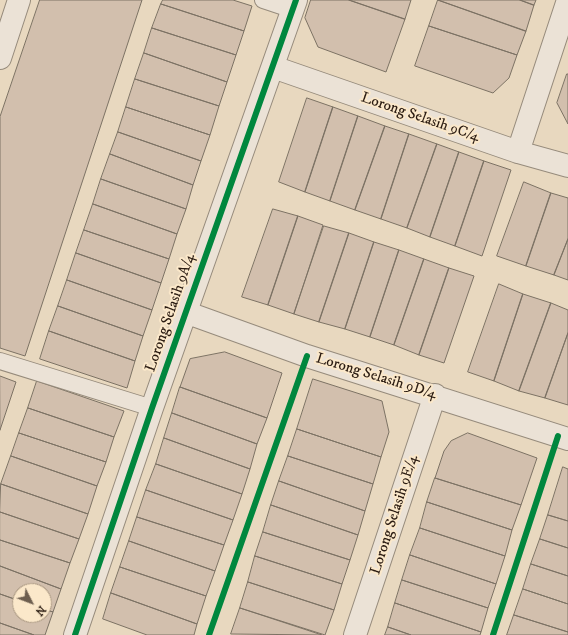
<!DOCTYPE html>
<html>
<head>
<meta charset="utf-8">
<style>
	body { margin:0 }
	#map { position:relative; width:568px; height:635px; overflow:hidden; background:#e8d8bf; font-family:"IM FELL DW Pica",serif }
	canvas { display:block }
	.north { position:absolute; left:12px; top:583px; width:40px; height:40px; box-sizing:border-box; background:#fbe8ca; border:1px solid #a89680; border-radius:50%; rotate:132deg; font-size:11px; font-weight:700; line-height:16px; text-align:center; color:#2b1c12 }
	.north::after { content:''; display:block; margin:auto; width:14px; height:18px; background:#6d5e4f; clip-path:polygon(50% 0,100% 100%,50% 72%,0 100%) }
</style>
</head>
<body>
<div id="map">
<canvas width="568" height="635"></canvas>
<div class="north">N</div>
</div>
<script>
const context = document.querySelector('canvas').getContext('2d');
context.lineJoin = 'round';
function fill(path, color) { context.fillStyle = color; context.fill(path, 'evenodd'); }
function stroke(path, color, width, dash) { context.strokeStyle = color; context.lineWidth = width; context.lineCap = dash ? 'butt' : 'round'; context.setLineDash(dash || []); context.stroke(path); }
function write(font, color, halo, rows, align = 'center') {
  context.font = font + ' "IM FELL DW Pica",serif'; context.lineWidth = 4; context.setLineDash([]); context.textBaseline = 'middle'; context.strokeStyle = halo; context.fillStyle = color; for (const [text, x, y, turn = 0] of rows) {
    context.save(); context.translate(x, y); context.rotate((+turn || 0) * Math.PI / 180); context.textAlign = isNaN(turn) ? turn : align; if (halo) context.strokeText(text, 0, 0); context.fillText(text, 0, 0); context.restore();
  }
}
const building = new Path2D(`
	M40,0H142L25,356L0,348V117Z
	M163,0H233L252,6L244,31L161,4Z
	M311,0H349L405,19L386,72L318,47L305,18Z
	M349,0H411L405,19Z
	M438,0H520L534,5L526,31Z
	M438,0L526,31L517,55L429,26Z
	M520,0H536L534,5Z
	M161,4L244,31L236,55L152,28Z
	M429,26L517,55L509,78L493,93L415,66Z
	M152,28L236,55L227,82L144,53Z
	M144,53L227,82L219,106L135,79Z
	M567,74H568V124L557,103Z
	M135,79L219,106L210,135L126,107Z
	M307,98L333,107L305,192L279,182Z
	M126,107L210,135L201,161L118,132Z
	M333,107L358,116L330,201L305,192Z
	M358,116L385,126L355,210L330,201Z
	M385,126L409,134L381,219L355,210Z
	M118,132L201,161L193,185L110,154Z
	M409,134L437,144L407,228L381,219Z
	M437,144L459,152L430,237L407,228Z
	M459,152L484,161L455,246L430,237Z
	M110,154L193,185L186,209L101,179Z
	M484,161L511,170L482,256L455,246Z
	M101,179L186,209L177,234L93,204Z
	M524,182L551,193L526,266L497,256Z
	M551,193L568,198V239L554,275L526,266Z
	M93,204L177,234L169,259L84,230Z
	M273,209L298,216L268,305L242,297Z
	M298,216L323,225L294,314L268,305Z
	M324,226L349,233L319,322L294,314Z
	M84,230L169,259L161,283L76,253Z
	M349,233L374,242L345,329L319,322Z
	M568,239V280L554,275Z
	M374,242L399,250L370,337L345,329Z
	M399,250L424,259L394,345L370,337Z
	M76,253L161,283L152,310L67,280Z
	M424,259L449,268L419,355L394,345Z
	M449,268L474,276L444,363L419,355Z
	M67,280L152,310L143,336L58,306Z
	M499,284L523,294L494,381L468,372Z
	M523,294L551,303L519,391L494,381Z
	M551,303L568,310V333L545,398L519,391Z
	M58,306L143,336L135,361L49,331Z
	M49,331L135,361L127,388L40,359Z
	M568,333V405L545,398Z
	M225,352L282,373L267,418L180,387L190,359Z
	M0,376L16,382L0,430Z
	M313,379L382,401L389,432L381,457L297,429Z
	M37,381L124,411L114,437L28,408Z
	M180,387L267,418L257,444L172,413Z
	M28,408L114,437L106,462L19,433Z
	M172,413L257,444L250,469L164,438Z
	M297,429L381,457L373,484L288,456Z
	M19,433L106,462L97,486L11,456Z
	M468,433L537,458L521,505L435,478L444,451L451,441Z
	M164,438L250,469L242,494L156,464Z
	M11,456L97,486L88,514L1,484Z
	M288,456L373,484L365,511L279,481Z
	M156,464L242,494L233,520L146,490Z
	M563,467L568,469V521L548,515Z
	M435,478L521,505L512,530L427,502Z
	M279,481L365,511L358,535L271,505Z
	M1,484L88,514L79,539L0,512Z
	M146,490L233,520L224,545L137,517Z
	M427,502L512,530L505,556L420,528Z
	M271,505L358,535L350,560L263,532Z
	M0,512L79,539L70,563L0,540Z
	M548,515L568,521V548L540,539Z
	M137,517L224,545L215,571L129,541Z
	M420,528L505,556L496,584L410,555Z
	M263,532L350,560L342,584L255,556Z
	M540,539L568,548V576L531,564Z
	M0,540L70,563L61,589L0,566Z
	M129,541L215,571L206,596L120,567Z
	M410,555L496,584L488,608L402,580Z
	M255,556L342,584L334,610L248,582Z
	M531,564L568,576V604L523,589Z
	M0,566L61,589L53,612L44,609V591H20V601L0,594Z
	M120,567L206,596L197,624L111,593Z
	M402,580L488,608L481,632L395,603Z
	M248,582L334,610L325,635L240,608Z
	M523,589L568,604V632L514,615Z
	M111,593L197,624L194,635H147L103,619Z
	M0,594L20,601V615H44V609L53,612L45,635H34L0,623Z
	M395,603L481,632L480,635H411L388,627Z
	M240,608L322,635L231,634Z
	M514,615L568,632V635H507Z
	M0,623L34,635H0Z
	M388,627L411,635H385Z`);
fill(building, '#d2bfad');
stroke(building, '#7c7264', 1);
const lane = new Path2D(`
	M263,0L293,10
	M0,361L152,408`);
const street = new Path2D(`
	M0,58L19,0
	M273,67L518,152L568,166
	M518,152L568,0
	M185,312L307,356L568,439
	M75,635L152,408L296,0
	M355,635L435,395`);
stroke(lane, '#968b7c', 18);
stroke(street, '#968b7c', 24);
stroke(lane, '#ebe2d6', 16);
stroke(street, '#ebe2d6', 22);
stroke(new Path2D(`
	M75,635L152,408L296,0
	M209,635L307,356
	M493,635L558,436`), '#00873e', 6);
write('15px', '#2b1c12', '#fbe8ca', [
	["Lorong Selasih 9C/4",420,118,19],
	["Lorong Selasih 9A/4",171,313,-71],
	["Lorong Selasih 9D/4",376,377,17],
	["Lorong Selasih 9E/4",395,515,-72]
]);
</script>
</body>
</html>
